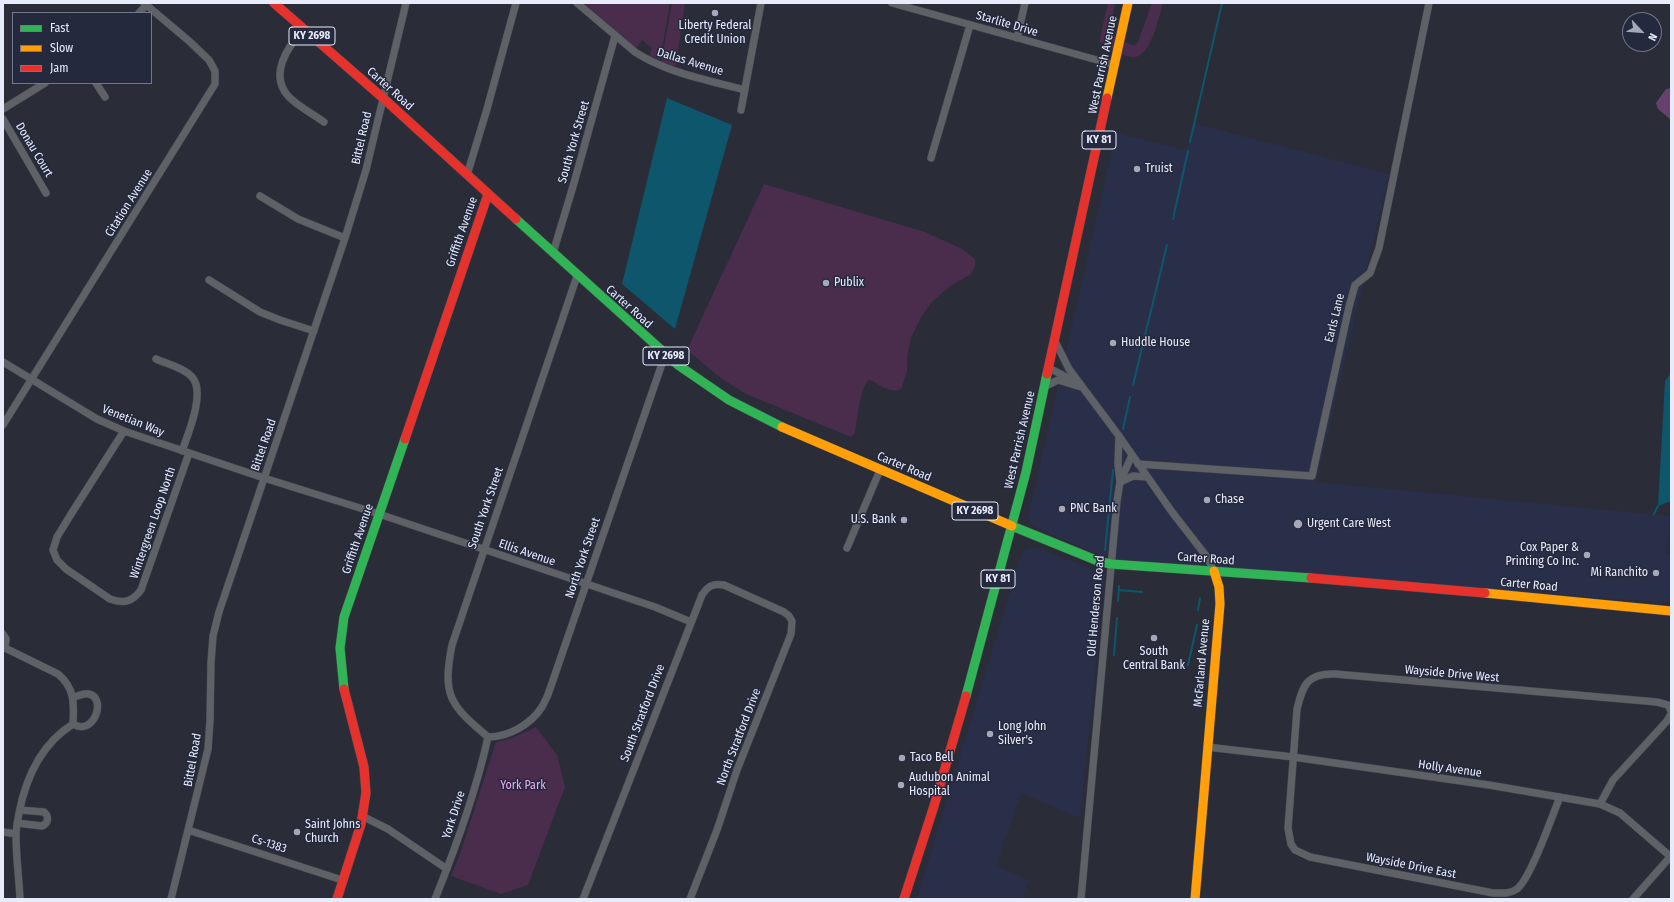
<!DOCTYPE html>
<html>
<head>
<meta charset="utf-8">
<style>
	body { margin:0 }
	#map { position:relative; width:1674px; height:902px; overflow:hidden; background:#2a2c38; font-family:"Fira Sans Condensed",sans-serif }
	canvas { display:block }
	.frame { position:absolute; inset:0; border:4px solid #e7ebfa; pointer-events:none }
	.legend { position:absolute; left:12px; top:12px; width:140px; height:72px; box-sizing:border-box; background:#24293e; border:1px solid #727789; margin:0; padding:5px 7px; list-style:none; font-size:12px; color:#e7ebfa }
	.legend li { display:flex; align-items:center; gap:8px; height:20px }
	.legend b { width:20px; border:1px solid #727789 }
	.north { position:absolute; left:1622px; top:12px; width:40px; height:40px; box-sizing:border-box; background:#24293e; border:1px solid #727789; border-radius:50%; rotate:116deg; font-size:11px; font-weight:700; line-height:16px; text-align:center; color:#e7ebfa }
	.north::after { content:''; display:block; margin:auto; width:14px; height:18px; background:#a5a8b6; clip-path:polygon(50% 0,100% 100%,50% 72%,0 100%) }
</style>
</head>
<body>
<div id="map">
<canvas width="1674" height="902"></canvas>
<div class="frame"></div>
<ul class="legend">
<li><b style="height:5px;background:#30b455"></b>Fast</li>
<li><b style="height:5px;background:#ff9f0a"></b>Slow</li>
<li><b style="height:5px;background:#e5322d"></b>Jam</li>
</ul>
<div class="north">N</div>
</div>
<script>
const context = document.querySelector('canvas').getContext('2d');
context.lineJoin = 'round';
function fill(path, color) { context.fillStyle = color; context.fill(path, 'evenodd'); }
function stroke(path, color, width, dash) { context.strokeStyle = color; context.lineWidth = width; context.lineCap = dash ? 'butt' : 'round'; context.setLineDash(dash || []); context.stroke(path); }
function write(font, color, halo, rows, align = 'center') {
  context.font = font + ' "Fira Sans Condensed",sans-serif'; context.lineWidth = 3; context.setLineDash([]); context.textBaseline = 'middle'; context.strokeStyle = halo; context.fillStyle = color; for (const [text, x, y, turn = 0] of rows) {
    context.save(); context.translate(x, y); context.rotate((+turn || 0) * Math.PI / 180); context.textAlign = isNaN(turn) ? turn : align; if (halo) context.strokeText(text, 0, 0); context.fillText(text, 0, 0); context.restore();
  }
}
fill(new Path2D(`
	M1193,123L1389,174L1316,482L1670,516L1666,554H1671V603L1122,560L1100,555L1038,529L1032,525L1028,517L1116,133L1186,150Z
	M1030,548H1038L1105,574L1080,818L1021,793L996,866L1029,880L1022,899H917L1021,555L1025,550Z`), '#2a2f49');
fill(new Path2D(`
	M584,3H670L660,60L649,55L652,48L642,40L636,48Z
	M672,3H685L676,66L661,63Z
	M1108,3H1115L1109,34L1134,46L1138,42L1152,3H1163C1159,17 1150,62 1130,57C1120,55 1109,47 1099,42Z
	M764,184L925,232L962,249L975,259V266L971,274L950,286L931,303L921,317L911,338L907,359V372L901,389C890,394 880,384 869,380C860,386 857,421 855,433L851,437L746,394L722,379L687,350Z
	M536,727L557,755L565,787L528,885L501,894L451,876L460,854L496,742L512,738Z`), '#4a2c4d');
fill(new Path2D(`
	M1671,88V120L1658,109L1656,103L1666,89Z`), '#68406c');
fill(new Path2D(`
	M667,98L732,125L675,329L622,284Z
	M1671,373V501L1658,506L1665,381Z`), '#0e566b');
stroke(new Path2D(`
	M1190,142L1222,3
	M1173,219L1188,151
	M1133,385L1167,245
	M1123,429L1130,397
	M1654,514L1658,506
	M1105,550L1113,470
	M1119,590L1142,592
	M1118,601L1119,586
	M1198,610L1200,598
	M1114,655L1117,618
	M1188,665L1197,625`), '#0e566b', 2);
const street = new Path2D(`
	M577,3L635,52C667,73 708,80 745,90
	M892,3L1115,65
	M139,13L148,3
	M304,29C288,46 268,75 289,97C299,107 313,114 324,122
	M1017,38L1025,3
	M96,83L105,97
	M3,109L45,83
	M741,110L761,3
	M3,119L46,193
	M931,158L970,25
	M467,175L487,109L516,3
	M260,196L298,219L345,238
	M553,253L574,183L615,36
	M209,280L260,312L280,320L314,331
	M1055,341L1069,369L1119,436L1172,512L1207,557L1214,571
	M156,359C167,364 184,368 192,377C206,392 188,434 182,451
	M3,362L97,419L124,431L264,478L379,514L587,584L655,607L691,622
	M1049,368L1076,382
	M1046,386L1058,380L1081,387
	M3,425L215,84V71L209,60L189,41L144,3
	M124,431L73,511L57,537L53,550L57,560L66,569L110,599C124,604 132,602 141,590L189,453
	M1119,436L1118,464L1120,482L1133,476L1146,477
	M1138,464L1312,476L1349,307L1355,285L1370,273L1379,248L1429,3
	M847,548L880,470
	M3,634L6,639L5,648
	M3,648H5L58,674C75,688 74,704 73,724C41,744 26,777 19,813C18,820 16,828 16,835C16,856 19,878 20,899
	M73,724C94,737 107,698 89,694C84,693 78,696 74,697
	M488,737C450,705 442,696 452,645L577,276
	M488,737C509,737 531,724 542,707C546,700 549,693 551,686L665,355
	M1207,747L1293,757L1489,785L1600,804L1620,813L1671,857
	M1560,797C1552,816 1531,878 1517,889C1510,894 1502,893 1493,893L1310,857L1295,850L1291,844L1288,828L1297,709C1303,685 1307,673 1335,674L1657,702L1668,705L1671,711
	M1600,804L1613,780L1667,721L1671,714
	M362,816L388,829L447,869
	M17,823L42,826C49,823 49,816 44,812L20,810
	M188,830L342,880
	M3,832L16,834
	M171,899L208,749L210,720L211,662L213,636L219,612L345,238L366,170L406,3
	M435,899C456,847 476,792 488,737
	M583,899L702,595C708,586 713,583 724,585L784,612L789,616L792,621L791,634L737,770L717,830L690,899
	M1081,899L1117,501L1120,482L1132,455
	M1633,899L1671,856`);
const fast = new Path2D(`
	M516,219L678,365L729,400L782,427
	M1012,526L1098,561L1111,564L1311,578
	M344,689L340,648L344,617L405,439
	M966,696L1026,472L1047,374`);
const slow = new Path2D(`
	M1107,98L1128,3
	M782,427L1012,526
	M1485,593L1671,611
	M1195,899L1220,604L1219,587L1214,571`);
const jam = new Path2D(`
	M274,3L383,98L516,219
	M1047,374L1107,98
	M405,439L488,194
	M1311,578L1485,593
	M337,899L361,824L366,793L364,767L344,689
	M904,899L934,806L966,696`);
stroke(street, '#454852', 8);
stroke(fast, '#454852', 10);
stroke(slow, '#454852', 10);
stroke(jam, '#454852', 10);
stroke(street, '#5e6165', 7);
stroke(fast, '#30b455', 9);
stroke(slow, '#ff9f0a', 9);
stroke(jam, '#e5322d', 9);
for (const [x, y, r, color] of [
	[715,13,4,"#a5a8b6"],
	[1137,169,4,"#a5a8b6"],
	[826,283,4,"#a5a8b6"],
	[1113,343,4,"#a5a8b6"],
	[1207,500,4,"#a5a8b6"],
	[1062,509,4,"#a5a8b6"],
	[904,520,4,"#a5a8b6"],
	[1298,524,5,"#a5a8b6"],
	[1587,555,4,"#a5a8b6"],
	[1656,573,4,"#a5a8b6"],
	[1154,638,4,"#a5a8b6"],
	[990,734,4,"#a5a8b6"],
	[902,758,4,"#a5a8b6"],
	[901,785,4,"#a5a8b6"],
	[297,832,4,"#a5a8b6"]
]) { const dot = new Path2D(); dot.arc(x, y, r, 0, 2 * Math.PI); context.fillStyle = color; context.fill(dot); stroke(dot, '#24293e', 1.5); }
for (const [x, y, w] of [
	[312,36,46],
	[1099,140,34],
	[666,356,46],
	[975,511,46],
	[998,579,34]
]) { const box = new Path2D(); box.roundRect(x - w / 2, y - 9, w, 18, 3); context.fillStyle = '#24293e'; context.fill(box); stroke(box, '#e7ebfa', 1); }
write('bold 11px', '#e7ebfa', null, [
	["KY 2698",312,36],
	["KY 81",1099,140],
	["KY 2698",666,356],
	["KY 2698",975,511],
	["KY 81",998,579]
]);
write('12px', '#e7ebfa', '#24293e', [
	["Starlite Drive",1007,24,16],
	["Dallas Avenue",690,62,17],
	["West Parrish Avenue",1103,65,-78],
	["Carter Road",390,89,42],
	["Bittel Road",362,138,-77],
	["South York Street",574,142,-74],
	["Donau Court",34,150,59],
	["Citation Avenue",129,203,-58],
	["Griffith Avenue",462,232,-71],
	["Carter Road",629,307,42],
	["Earls Lane",1335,318,-76],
	["Venetian Way",133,421,22],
	["West Parrish Avenue",1020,440,-77],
	["Bittel Road",264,445,-71],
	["Carter Road",904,467,23],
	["South York Street",486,508,-71],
	["Wintergreen Loop North",153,523,-71],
	["Griffith Avenue",358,539,-71],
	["Ellis Avenue",527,553,19],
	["North York Street",583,558,-71],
	["Carter Road",1206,559,4],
	["Carter Road",1529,585,5],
	["Old Henderson Road",1096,606,-85],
	["McFarland Avenue",1202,663,-85],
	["Wayside Drive West",1452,674,5],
	["South Stratford Drive",643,713,-69],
	["North Stratford Drive",739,737,-69],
	["Bittel Road",193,760,-80],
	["Holly Avenue",1450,769,8],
	["York Drive",454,815,-72],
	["Cs-1383",269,844,18],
	["Wayside Drive East",1411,866,11]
]);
write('12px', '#e7ebfa', '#24293e', [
	["Liberty Federal",715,26,"center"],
	["Credit Union",715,40,"center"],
	["Truist",1145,169],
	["Publix",834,283],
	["Huddle House",1121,343],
	["Chase",1215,500],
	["PNC Bank",1070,509],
	["U.S. Bank",896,520,"right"],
	["Urgent Care West",1307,524],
	["Cox Paper &",1579,548,"right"],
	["Printing Co Inc.",1579,562,"right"],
	["Mi Ranchito",1648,573,"right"],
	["South",1154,652,"center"],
	["Central Bank",1154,666,"center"],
	["Long John",998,727],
	["Silver's",998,741],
	["Taco Bell",910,758],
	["Audubon Animal",909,778],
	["Hospital",909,792],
	["Saint Johns",305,825],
	["Church",305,839]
], 'left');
write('12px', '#f1aaf3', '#24293e', [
	["York Park",523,786]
]);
</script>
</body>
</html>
